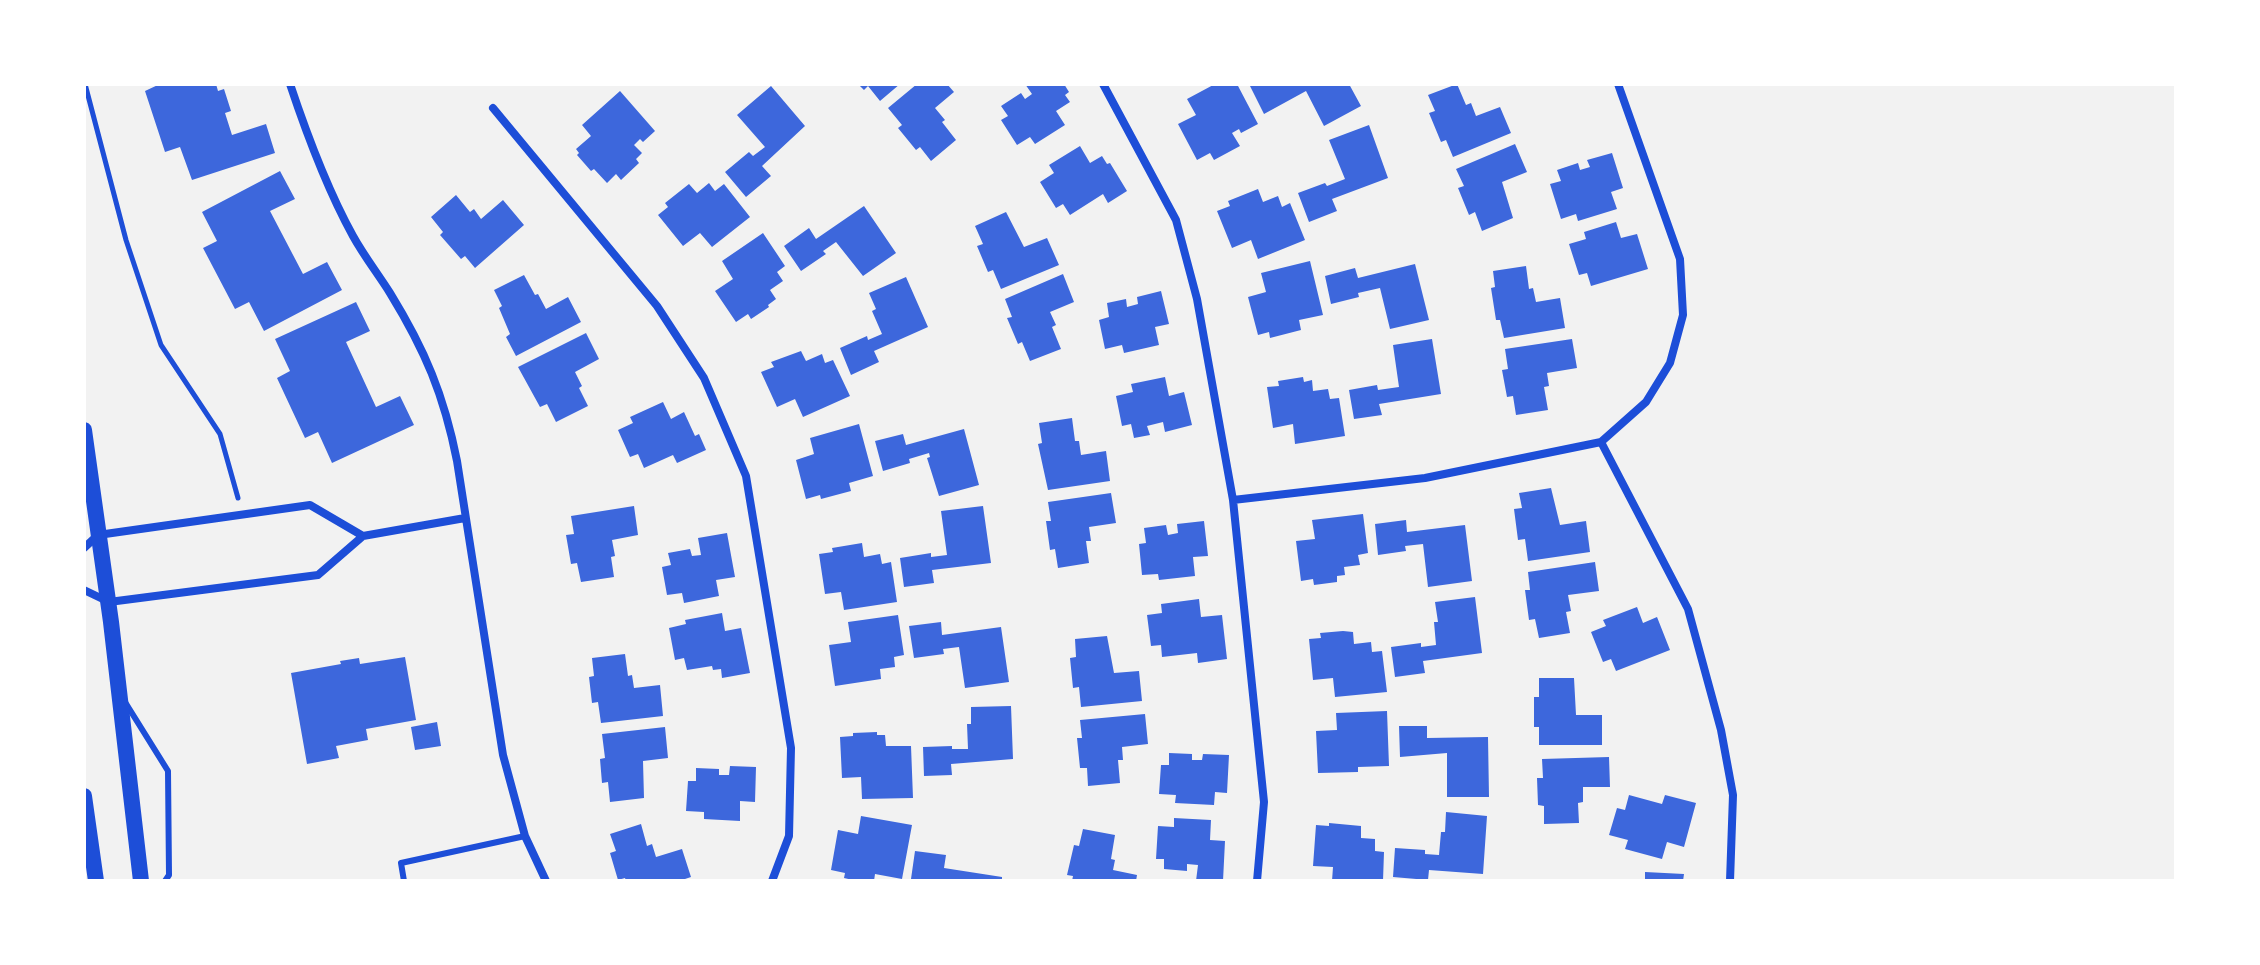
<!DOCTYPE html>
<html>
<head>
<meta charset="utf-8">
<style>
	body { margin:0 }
	#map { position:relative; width:2260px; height:965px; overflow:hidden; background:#f2f2f2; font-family:Mulish,sans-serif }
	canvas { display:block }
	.frame { position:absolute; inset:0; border:86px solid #fff; pointer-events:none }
</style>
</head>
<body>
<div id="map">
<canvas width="2260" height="965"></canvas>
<div class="frame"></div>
</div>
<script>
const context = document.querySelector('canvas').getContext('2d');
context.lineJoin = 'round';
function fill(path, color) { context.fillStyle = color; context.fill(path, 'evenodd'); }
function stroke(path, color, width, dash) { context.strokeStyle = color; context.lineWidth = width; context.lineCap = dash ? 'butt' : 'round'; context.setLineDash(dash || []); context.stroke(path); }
fill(new Path2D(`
	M160,84H216L218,91L224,89L231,111L225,113L232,135L266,124L275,153L192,180L180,147L165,152L145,91Z
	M858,84H900L880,101L868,86L864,90Z
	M917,84H947L954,92L935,108L945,120L942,122L956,140L931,161L920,147L916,150L898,128L902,125L888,108Z
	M1025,84H1064L1069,92L1065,95L1070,102L1056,111L1065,125L1035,144L1030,137L1017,145L1001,120L1008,116L1001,106L1021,93L1025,99L1032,94Z
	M1215,84H1237L1258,124L1241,133L1239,129L1232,133L1240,146L1214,160L1210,153L1197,160L1178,124L1196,115L1187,99Z
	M1254,84H1349L1361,106L1324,126L1306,91L1264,114L1250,86Z
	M1457,84L1466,105L1471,103L1476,116L1500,107L1511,133L1453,157L1446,140L1441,142L1429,113L1435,111L1428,95Z
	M771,86L805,126L762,166L771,176L746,197L725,172L749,152L753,156L765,147L737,115Z
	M620,91L655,131L643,142L640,139L634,145L642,153L636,159L639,163L621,180L616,174L607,183L594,169L591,171L577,155L579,153L576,149L591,136L582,125Z
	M1369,125L1388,178L1332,199L1337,211L1309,222L1298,193L1325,183L1327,186L1345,179L1329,140Z
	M1515,144L1527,172L1502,182L1513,218L1482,231L1475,212L1469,215L1458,188L1464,186L1456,169Z
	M1080,146L1090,163L1102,156L1107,164L1110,163L1127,191L1108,203L1103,194L1070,215L1063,204L1056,208L1040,182L1054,173L1049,165Z
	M1612,153L1623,188L1611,192L1617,209L1578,221L1576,214L1561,219L1550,184L1561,181L1557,170L1578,163L1580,170L1590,167L1587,160Z
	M280,171L295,199L270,211L303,274L327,262L342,290L264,331L249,302L235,309L203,248L217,241L202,212Z
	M709,183L715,191L724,184L750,217L712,247L700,233L683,246L658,215L668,207L665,203L689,184L697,193Z
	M1258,189L1263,202L1278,196L1282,207L1290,203L1305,240L1258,259L1251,240L1232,248L1217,211L1230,206L1228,201Z
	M456,195L470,212L474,209L481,219L503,200L524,225L475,268L465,256L461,259L440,235L443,232L431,217Z
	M864,206L896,253L863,276L836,242L823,251L826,254L801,271L784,246L809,228L816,239Z
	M1006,212L1024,247L1047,238L1059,265L1001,289L993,270L988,272L977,246L983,244L975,226Z
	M1616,222L1621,238L1637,234L1648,269L1591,286L1587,273L1579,275L1569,244L1586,239L1584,232Z
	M763,233L785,266L777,272L783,281L770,290L776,299L768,305L769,307L751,319L748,314L736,322L715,291L733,279L722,261Z
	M1310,261L1323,315L1299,320L1301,330L1270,338L1269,332L1258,335L1248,297L1266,292L1261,273Z
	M1415,264L1429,320L1390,329L1380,288L1358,293L1359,297L1331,304L1325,276L1355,268L1358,278Z
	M1526,266L1529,289L1533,288L1536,302L1560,298L1565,328L1504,338L1500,320H1496L1491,288L1495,287L1493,271Z
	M1063,274L1074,302L1050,312L1056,325L1052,327L1061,349L1030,361L1022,342L1018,344L1007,318L1012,317L1005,299Z
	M524,275L535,295L538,294L546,309L568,297L581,322L516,356L506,337L510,334L499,308L502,306L494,290Z
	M906,277L928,327L874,351L879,362L851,375L840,348L867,336L868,340L882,334L872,311L876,309L869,293Z
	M1161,291L1169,324L1155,327L1159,345L1124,353L1122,345L1105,349L1099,320L1109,317L1107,303L1126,299L1127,307L1138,304L1137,297Z
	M356,302L370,331L346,342L376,407L400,396L414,425L332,463L318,432L305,438L277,378L290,371L275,339Z
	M586,333L599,359L575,372L582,386L579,388L588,406L556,422L547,404L540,407L518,367Z
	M1432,339L1441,394L1379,404L1382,415L1354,419L1349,390L1377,385L1378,390L1399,387L1393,345Z
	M1572,339L1577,368L1547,373L1549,386L1544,387L1548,410L1516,415L1513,396L1507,397L1502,370L1508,369L1505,349Z
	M801,351L806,361L822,354L825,363L833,360L850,396L803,417L795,399L777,407L761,372L774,367L771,362Z
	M1165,377L1169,396L1184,392L1192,425L1165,432L1163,422L1147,426L1150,435L1134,438L1131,424L1122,426L1116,396L1133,392L1131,384Z
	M1303,377L1304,382L1312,380L1313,391L1328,389L1330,399L1339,398L1345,436L1295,444L1293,424L1273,428L1267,387L1279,386L1278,381Z
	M663,402L671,419L684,412L695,436L699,434L706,450L677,463L673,455L644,468L638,454L630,457L618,430L633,423L630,417Z
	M1072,418L1075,441H1079L1081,455L1106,451L1110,481L1048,490L1038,444L1042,443L1039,423Z
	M859,424L873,476L849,483L851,491L821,499L820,495L806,499L796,460L814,454L810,438Z
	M964,429L979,485L939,496L927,458L930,457L929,453L909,459L910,463L883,471L875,441L903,434L906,445Z
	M1551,488L1560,525L1586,521L1590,552L1528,561L1525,539L1518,540L1514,509L1522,508L1519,493Z
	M1111,493L1116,523L1089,527L1091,541H1086L1089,563L1058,568L1055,549L1050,550L1046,521H1051L1048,502Z
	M634,506L638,535L612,540L615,556L611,557L614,577L581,582L577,563L571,564L566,535L574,534L571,516Z
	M983,506L991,563L932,570L934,583L904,587L900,558L931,553V557L947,555L941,511Z
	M1363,514L1368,553L1358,555L1360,565L1344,567L1345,575L1337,576V582L1314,585L1313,579L1301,581L1296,541L1315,539L1312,520Z
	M1406,520L1407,532L1465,525L1472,581L1428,587L1423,544L1405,546L1406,551L1378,555L1375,524Z
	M1204,521L1208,556L1193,557L1195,576L1159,580L1158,574L1142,575L1139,544L1146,543L1144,528L1166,525L1168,535L1178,533L1177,524Z
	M727,533L735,577L716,580L719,596L684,603L682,593L667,595L662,567L671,565L668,553L690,549L692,556L701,555L698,538Z
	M862,543L864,557L880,554L882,564L891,562L897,602L844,610L841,592L825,594L819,554L833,552L832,548Z
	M1595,562L1599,591L1568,595L1571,611L1566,612L1570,633L1539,638L1535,619L1529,620L1525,590H1530L1528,572Z
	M1475,597L1482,653L1423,661L1425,673L1395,677L1391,647L1421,643V647L1436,645L1434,622H1438L1435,602Z
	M1199,599L1201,617L1222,615L1227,659L1198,663L1197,653L1162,657L1161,645L1151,646L1147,615L1162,613L1161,604Z
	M1637,607L1643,623L1657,617L1670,650L1616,671L1611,659L1603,662L1591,632L1606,626L1603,620Z
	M722,613L725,631L741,628L750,673L722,678L721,669L713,670L712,666L687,670L684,658L675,660L669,628L686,624L685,620Z
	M898,615L904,655L894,657L895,667L880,669L881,679L835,686L829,645L851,642L848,622Z
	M941,622L942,635L1001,627L1009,682L965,688L959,647L943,649L944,654L914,658L909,626Z
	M1343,631L1353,632L1354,644L1371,642L1372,652L1382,651L1387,692L1335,697L1333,678L1313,680L1309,639L1321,638L1320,633Z
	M1107,636L1114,673L1139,671L1142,701L1081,707L1079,687L1073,688L1070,658L1076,657L1075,639Z
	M625,654L628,676L632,675L634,688L660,685L663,716L601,723L598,702L592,703L589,677L594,676L592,658Z
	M405,657L416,720L366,729L368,740L336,746L339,758L307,764L291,673L341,664L340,661L359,658L360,664Z
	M1539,678H1574L1576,715H1602V745H1539V727H1534V697H1539Z
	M1011,706L1013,759L951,764L952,775L924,776L923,747L952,746V749H968L967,724H971V707Z
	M1387,711L1389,766L1358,767V772L1318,773L1316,731L1337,730L1336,713Z
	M1145,714L1148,744L1122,747L1123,760H1118L1120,783L1088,786L1087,768H1080L1077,738H1082L1080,720Z
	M437,722L441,746L415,750L411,727Z
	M1399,726H1427V738L1488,737L1489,797H1447V753L1400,757Z
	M665,727L668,758L643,761L644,798L610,802L608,782L602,783L600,759L605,758L602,734Z
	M877,732V735H885L886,746H911L913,798L862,799L861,777L842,778L840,737L853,736V733Z
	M1169,753L1192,754V760H1202L1203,754L1229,755L1227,793L1215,792L1214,805L1175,803L1176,795L1159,794L1161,765H1169Z
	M1609,757L1610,787H1583V802L1578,803L1579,823L1544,824V806L1538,805L1537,778H1543L1542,759Z
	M730,766L756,767L755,802L740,801V821L704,819V812L686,811L688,781H696V768L719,769V775H729Z
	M1629,795L1662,804L1665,795L1696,803L1684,847L1667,842L1662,859L1625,849L1628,840L1609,835L1617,808L1625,810Z
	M1446,812L1487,816L1483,874L1429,870L1428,880L1393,877L1395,848L1425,850V854L1439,855L1441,832H1445Z
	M861,816L912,825L902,879L875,874L874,881H857L844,878L845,873L831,870L838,830L858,834Z
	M1174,818L1211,820L1210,840L1225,841L1223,881H1196L1198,865L1187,864V871L1164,869V859H1156L1158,826L1174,827Z
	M1329,823L1361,826V838L1375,839V851L1384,852L1383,881H1332L1333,867L1313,866L1316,825L1329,826Z
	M641,824L647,846L652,844L656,857L682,849L691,877L679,881H626L625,878L618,880L610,853L616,851L610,834Z
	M1083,829L1115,835L1111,859L1115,860L1113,870L1137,875L1136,881H1072L1073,876L1067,875L1074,845L1079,846Z
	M915,851L946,855L944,868L1002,877V881L911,879Z
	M1645,872L1684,874L1683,881H1645Z`), '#3d67dc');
stroke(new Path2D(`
	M85,84L126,240L161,345L220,434L238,498`), '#1d4ed8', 5);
stroke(new Path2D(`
	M125,702L168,771L169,875L165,881
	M404,881L401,863L525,836`), '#1d4ed8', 6);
stroke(new Path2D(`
	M290,84C307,135 327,189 353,236C364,256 378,274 390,293C425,350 444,395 457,461L503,755L525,836L546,881
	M1103,84L1176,220L1197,299L1233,500L1264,802L1257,881
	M493,108L657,306L704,378L746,476L791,748L789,836L772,881
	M1601,442L1688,609L1721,730L1733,795L1730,881
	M1233,500L1425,478L1601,442L1646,402L1670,363L1683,315L1680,259L1618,84
	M84,548L98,535L310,505L363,536
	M84,590L109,602L318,575L363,536L465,518`), '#1d4ed8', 8);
stroke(new Path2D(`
	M84,430L111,622L141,881
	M84,796L96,881`), '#1d4ed8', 16);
</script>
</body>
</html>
